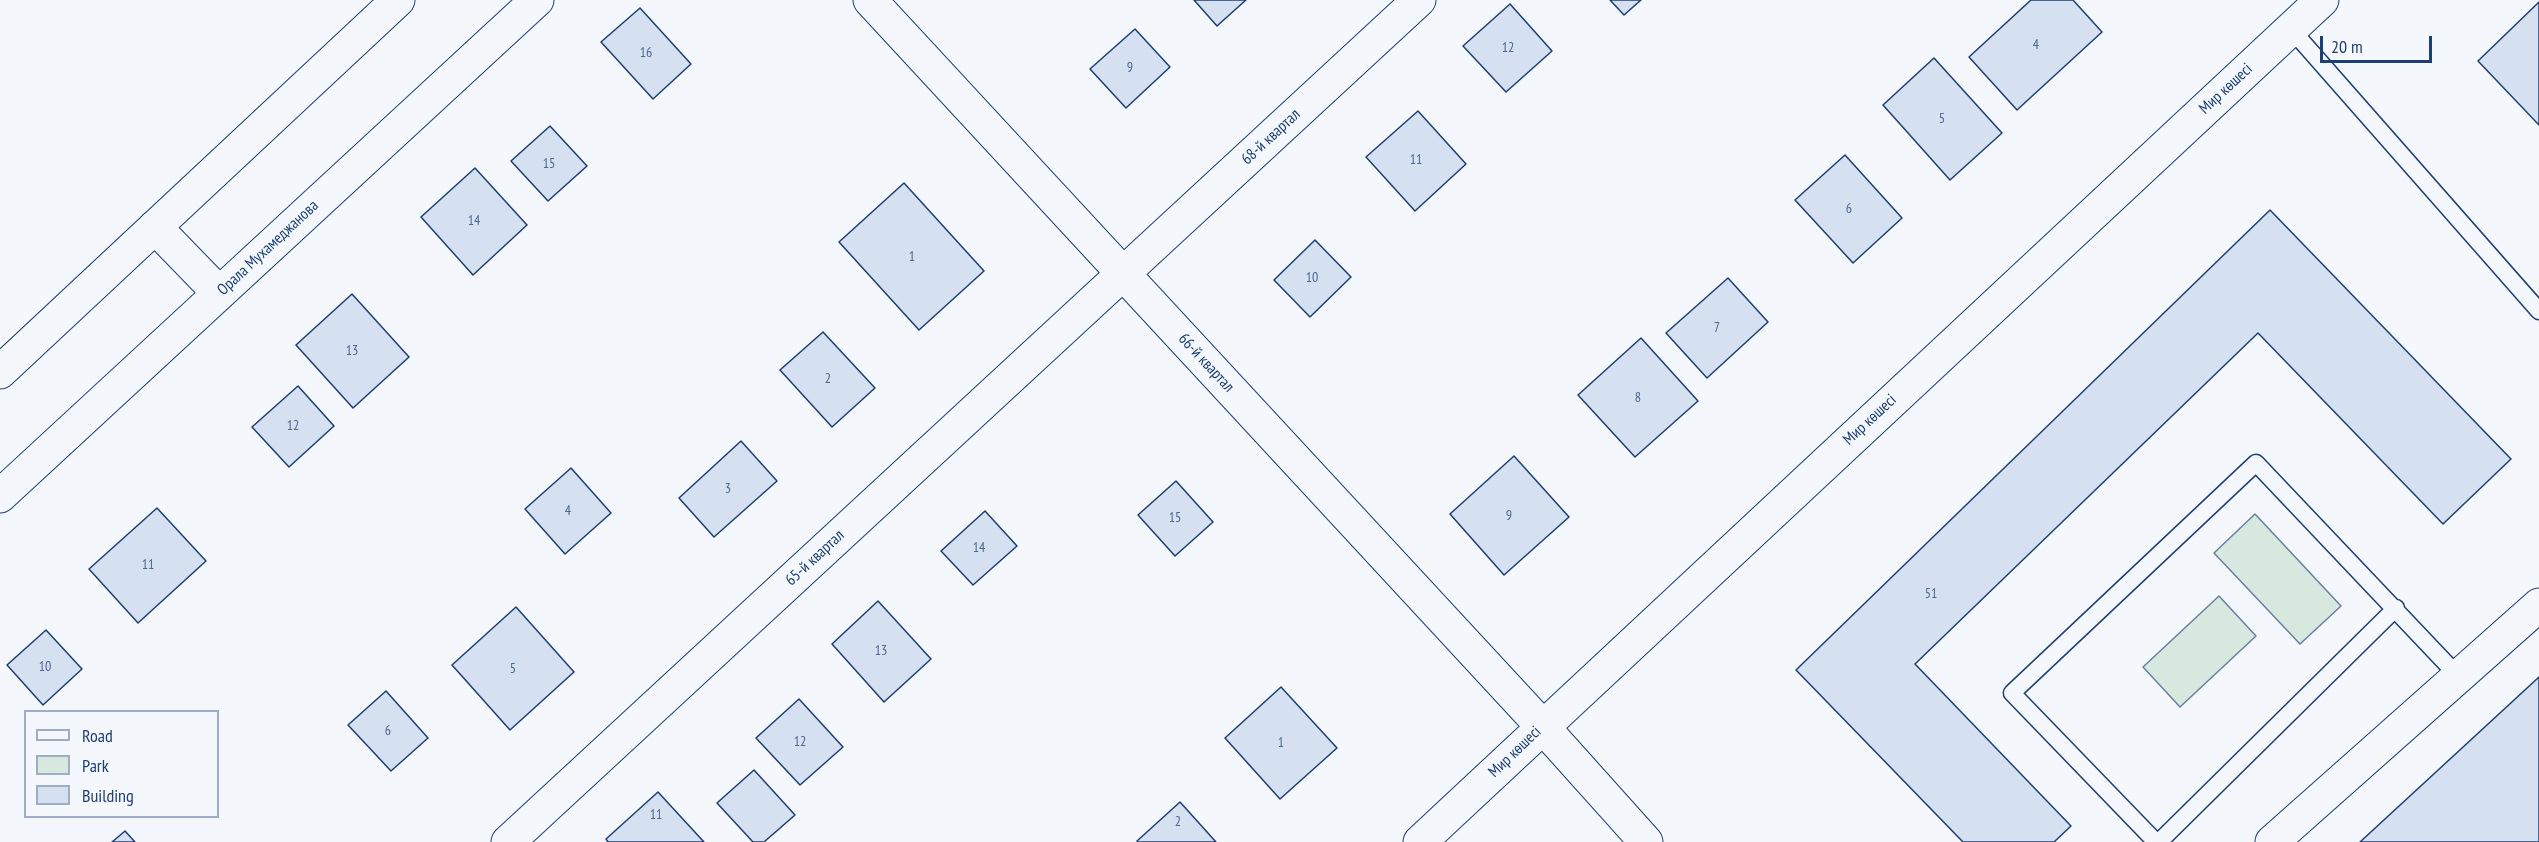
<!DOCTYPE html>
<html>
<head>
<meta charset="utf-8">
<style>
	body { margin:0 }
	#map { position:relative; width:2539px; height:842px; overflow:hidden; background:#f4f7fb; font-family:"PT Sans Narrow",sans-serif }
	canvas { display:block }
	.legend { position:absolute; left:24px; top:710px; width:195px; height:108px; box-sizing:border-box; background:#f4f7fb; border:2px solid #9eadc5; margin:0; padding:8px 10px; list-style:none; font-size:18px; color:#1d3f73 }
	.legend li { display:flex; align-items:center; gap:12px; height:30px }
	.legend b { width:30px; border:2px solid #9eadc5 }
	.scale { position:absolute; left:2320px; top:36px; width:112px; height:27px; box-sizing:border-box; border:3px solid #1d3f73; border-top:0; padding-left:8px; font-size:18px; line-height:21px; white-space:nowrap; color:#1d3f73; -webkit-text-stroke:4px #f4f7fb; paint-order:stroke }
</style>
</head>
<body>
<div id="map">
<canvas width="2539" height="842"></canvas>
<ul class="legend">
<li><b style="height:8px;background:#f4f7fb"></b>Road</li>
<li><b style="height:16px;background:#d7e8df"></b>Park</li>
<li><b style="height:16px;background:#d5e0f0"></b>Building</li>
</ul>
<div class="scale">20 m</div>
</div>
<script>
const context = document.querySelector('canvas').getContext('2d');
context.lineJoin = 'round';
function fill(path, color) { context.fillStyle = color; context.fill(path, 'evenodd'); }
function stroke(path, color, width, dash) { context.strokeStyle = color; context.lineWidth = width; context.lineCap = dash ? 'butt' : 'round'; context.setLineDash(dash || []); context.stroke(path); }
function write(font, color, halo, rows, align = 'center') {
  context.font = font + ' "PT Sans Narrow",sans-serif'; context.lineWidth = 4.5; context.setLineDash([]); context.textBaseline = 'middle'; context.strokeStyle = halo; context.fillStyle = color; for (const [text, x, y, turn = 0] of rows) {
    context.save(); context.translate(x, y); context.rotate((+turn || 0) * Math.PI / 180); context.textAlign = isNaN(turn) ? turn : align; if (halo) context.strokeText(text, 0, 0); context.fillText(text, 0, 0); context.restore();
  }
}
const green = new Path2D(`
	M2255,514L2341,606L2300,644L2214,553Z
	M2219,596L2256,636L2180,707L2143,667Z`);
fill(green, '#d7e8df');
stroke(green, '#687fa3', 1.5);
const building = new Path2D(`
	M1194,0H1246L1217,26Z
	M1610,0H1641L1624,15Z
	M2031,0H2073L2102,32L2017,110L1969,57Z
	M2539,2V125L2478,61Z
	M1510,4L1552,51L1506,92L1463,46Z
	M640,8L691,64L653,99L601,42Z
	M1135,29L1170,67L1126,108L1090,69Z
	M1934,58L2002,133L1950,180L1883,105Z
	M1418,111L1466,164L1415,211L1366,157Z
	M550,126L587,166L548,201L511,161Z
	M1845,155L1902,218L1853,263L1795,200Z
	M475,168L527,225L473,275L421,217Z
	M904,183L984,271L919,330L839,242Z
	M2270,210L2511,459L2443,524L2258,333L1915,664L2071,826L2054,842H1963L1796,670Z
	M1315,240L1351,277L1310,317L1274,280Z
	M1728,278L1768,322L1707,378L1666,333Z
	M352,294L409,357L353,408L296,345Z
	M823,332L875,388L832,427L780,370Z
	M1641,338L1698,401L1635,457L1578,395Z
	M298,386L334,426L289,467L252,427Z
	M741,441L777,481L714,537L679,498Z
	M1514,456L1569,517L1504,575L1450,514Z
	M571,468L611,513L565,554L525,509Z
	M1176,481L1213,522L1175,556L1138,515Z
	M157,508L206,561L138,623L89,569Z
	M985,511L1017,546L973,585L941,551Z
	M878,601L931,659L884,702L832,644Z
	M516,607L574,672L510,730L452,665Z
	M46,630L82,669L43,705L7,665Z
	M2539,677V842H2360Z
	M1281,687L1337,748L1280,799L1225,738Z
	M386,691L428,738L391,771L348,725Z
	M799,699L843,747L800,785L756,738Z
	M754,770L795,815L764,842H753L717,803Z
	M658,792L704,842H608L606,839Z
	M1180,802L1216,842H1138L1137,841Z
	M125,831L135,842H112Z`);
fill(building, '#d5e0f0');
stroke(building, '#1d3f73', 1.5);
const service = new Path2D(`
	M2291,29L2539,311
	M2156,842L2012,693L2256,463L2459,677
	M2159,842L2396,608`);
const minor = new Path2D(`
	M870,0L1542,726L1646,842
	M155,227L219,293
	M508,842L1419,0
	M1420,842L2322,0
	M2272,842L2539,605`);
const tertiary = new Path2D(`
	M0,372L398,0
	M0,496L537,0`);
stroke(service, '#1d3f73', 19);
stroke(minor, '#1d3f73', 35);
stroke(tertiary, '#1d3f73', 35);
stroke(service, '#f4f7fb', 16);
stroke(minor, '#f4f7fb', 33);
stroke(tertiary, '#f4f7fb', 33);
write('14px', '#4b6792', null, [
	["4",2036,45],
	["12",1508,48],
	["16",646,53],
	["9",1130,68],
	["5",1942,119],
	["11",1416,160],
	["15",549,164],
	["6",1849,209],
	["14",474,221],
	["1",912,257],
	["10",1312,278],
	["7",1717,328],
	["13",352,351],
	["2",828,379],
	["8",1638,398],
	["12",293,426],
	["3",728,489],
	["4",568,511],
	["9",1509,516],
	["15",1175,518],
	["14",979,548],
	["11",148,565],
	["51",1931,594],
	["13",881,651],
	["10",45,667],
	["5",513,669],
	["6",388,731],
	["12",800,742],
	["1",1281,743],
	["11",656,815],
	["2",1178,822]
]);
write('16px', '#1d3f73', '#f4f7fb', [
	["Мир көшесі",2226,89,-43],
	["68-й квартал",1271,137,-43],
	["Орала Мухамеджанова",268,248,-43],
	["66-й квартал",1206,363,47],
	["Мир көшесі",1870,420,-43],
	["65-й квартал",815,558,-43],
	["Мир көшесі",1515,752,-44]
]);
</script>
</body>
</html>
